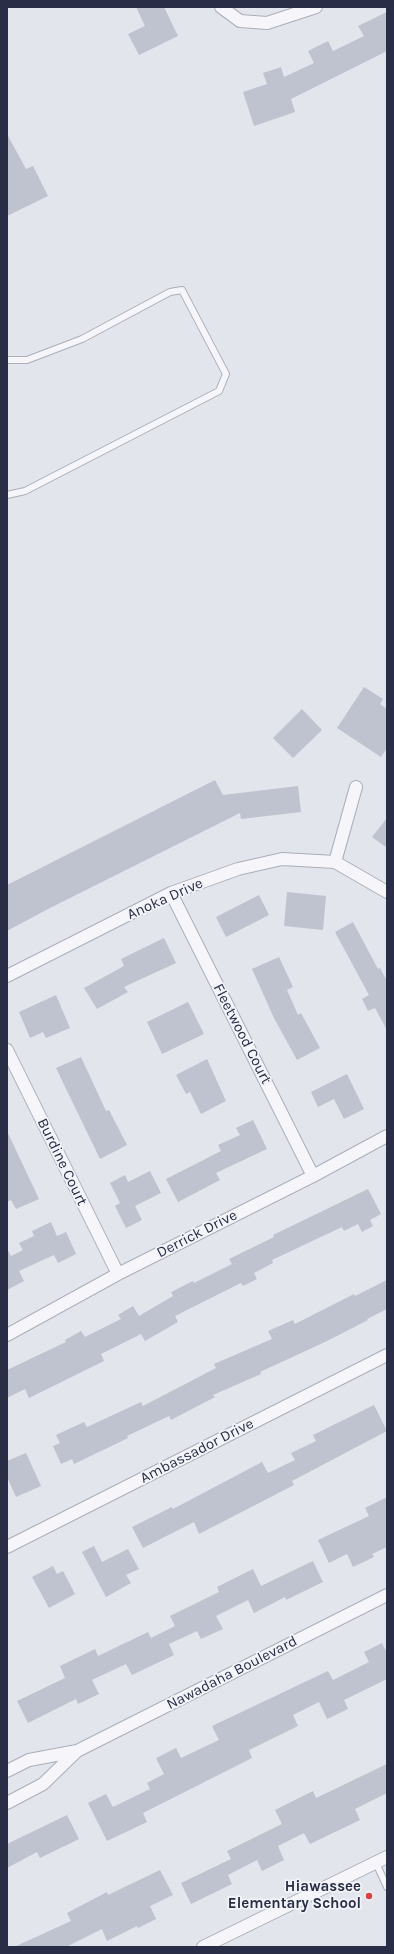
<!DOCTYPE html>
<html>
<head>
<meta charset="utf-8">
<style>
	body { margin:0 }
	#map { position:relative; width:394px; height:1954px; overflow:hidden; background:#e2e5ec; font-family:Karla,sans-serif }
	canvas { display:block }
	.frame { position:absolute; inset:0; border:8px solid #292e46; pointer-events:none }
</style>
</head>
<body>
<div id="map">
<canvas width="394" height="1954"></canvas>
<div class="frame"></div>
</div>
<script>
const context = document.querySelector('canvas').getContext('2d');
context.lineJoin = 'round';
function fill(path, color) { context.fillStyle = color; context.fill(path, 'evenodd'); }
function stroke(path, color, width, dash) { context.strokeStyle = color; context.lineWidth = width; context.lineCap = dash ? 'butt' : 'round'; context.setLineDash(dash || []); context.stroke(path); }
function write(font, color, halo, rows, align = 'center') {
  context.font = font + ' Karla,sans-serif'; context.lineWidth = 3.5; context.setLineDash([]); context.textBaseline = 'middle'; context.strokeStyle = halo; context.fillStyle = color; for (const [text, x, y, turn = 0] of rows) {
    context.save(); context.translate(x, y); context.rotate((+turn || 0) * Math.PI / 180); context.textAlign = isNaN(turn) ? turn : align; if (halo) context.strokeText(text, 0, 0); context.fillText(text, 0, 0); context.restore();
  }
}
fill(new Path2D(`
	M136,7H164L178,36L139,55L128,34L145,26Z
	M387,12V51L291,99L295,112L254,126L243,92L267,84L263,73L281,67L284,77L314,63L308,51L328,41L333,51L364,36L358,26Z
	M7,134L26,169L33,166L48,196L7,216Z
	M364,687L383,699L380,704L387,709V748L381,757L337,728Z
	M302,709L322,730L293,758L273,738Z
	M215,780L223,795L298,786L301,812L241,819L240,813L48,909L7,931V885Z
	M387,818V848L372,837Z
	M287,892L326,896L323,930L284,926Z
	M259,895L269,915L226,937L216,917Z
	M353,922L378,969L380,968L387,981V1030L375,1008L368,1011L362,999L369,995L335,932Z
	M164,938L176,963L124,987L128,992L97,1009L84,988L124,966L121,959Z
	M279,957L293,987L287,990L298,1015L301,1013L320,1048L297,1060L274,1018L252,969Z
	M56,995L70,1028L46,1038L43,1032L30,1038L19,1012Z
	M188,1002L204,1034L162,1054L147,1022Z
	M81,1057L106,1111L109,1110L127,1145L100,1159L56,1068Z
	M207,1059L226,1101L201,1114L190,1092L186,1094L176,1075Z
	M347,1074L364,1109L344,1119L334,1099L318,1107L311,1092Z
	M253,1120L267,1149L216,1173L220,1180L178,1202L166,1179L221,1151L218,1145L240,1135L236,1128Z
	M7,1131L39,1199L16,1209L11,1200L7,1202Z
	M150,1171L161,1193L135,1206L142,1220L126,1228L115,1206L120,1203L110,1183L125,1175L128,1182Z
	M368,1189L381,1214L370,1220L373,1226L362,1232L358,1224L344,1231L342,1227L272,1260L273,1263L254,1273L257,1279L243,1286L241,1283L175,1316L178,1322L145,1341L141,1334L101,1354L104,1361L29,1398L25,1389L7,1398V1370L66,1342L65,1340L81,1331L85,1337L121,1319L118,1315L133,1306L139,1316L173,1296L171,1292L193,1281L194,1283L232,1264L229,1259L274,1237L273,1235Z
	M51,1222L57,1236L66,1232L76,1254L58,1263L54,1255L19,1271L24,1281L7,1290V1249L11,1256L23,1250L19,1243L34,1236L32,1231Z
	M387,1280V1309L367,1319L368,1320L327,1341L260,1372L261,1374L213,1395L215,1397L171,1420L169,1416L127,1436L128,1438L74,1464L72,1459L61,1464L53,1446L60,1443L56,1435L84,1422L87,1427L141,1402L143,1406L216,1368L214,1364L272,1339L268,1331L293,1320L295,1324L354,1294L355,1296Z
	M374,1405L387,1431L292,1481L294,1485L199,1534L194,1522L143,1548L132,1527L172,1507L173,1509L262,1462L268,1473L295,1460L291,1453L316,1441L313,1435Z
	M26,1453L41,1486L16,1497L7,1477V1461Z
	M387,1497V1547L372,1554L374,1557L353,1567L347,1554L329,1563L318,1540L369,1516L365,1508Z
	M94,1546L102,1562L128,1549L139,1569L126,1575L131,1583L106,1597L82,1552Z
	M313,1561L323,1582L286,1600L285,1597L254,1613L248,1600L216,1616L223,1629L201,1639L197,1631L169,1644L174,1655L132,1675L126,1664L92,1680L99,1694L78,1704L76,1699L28,1723L17,1701L65,1678L60,1666L95,1649L98,1656L148,1632L151,1638L175,1626L170,1616L219,1592L217,1587L253,1569L261,1586Z
	M53,1566L57,1574L63,1571L75,1594L49,1608L32,1577Z
	M382,1643L387,1653V1679L344,1700L348,1709L327,1719L319,1702L293,1715L298,1726L249,1750L252,1758L143,1813L147,1822L107,1841L88,1803L106,1794L113,1807L150,1789L147,1783L164,1774L156,1758L176,1748L181,1758L219,1740L212,1726L328,1671L333,1680L369,1662L364,1652Z
	M387,1764V1793L355,1809L360,1820L310,1844L304,1833L278,1846L284,1860L262,1871L257,1860L228,1875L232,1884L191,1904L181,1883L231,1859L227,1851L282,1824L275,1810L313,1791L316,1798Z
	M67,1815L79,1839L40,1858L37,1852L7,1868V1844Z
	M160,1870L173,1895L150,1906L156,1919L138,1928L137,1926L107,1941L102,1929L66,1947H14L71,1921L67,1913L107,1892L108,1895Z`), '#bfc2cf');
const service = new Path2D(`
	M7,360H27L82,339L170,292L182,290L226,374L219,391L25,491L7,495
	M376,1863L387,1887`);
const minor = new Path2D(`
	M221,7L240,21L267,23L316,7
	M335,862L356,787
	M171,893L313,1176
	M7,976L171,893L238,869L282,859L335,862L387,892
	M7,1050L118,1274
	M7,1335L118,1274L313,1176L387,1136
	M7,1547L387,1355
	M7,1771L29,1760L77,1751L387,1595
	M7,1803L43,1784L77,1751
	M203,1947L387,1857`);
stroke(service, '#aaaeba', 8);
stroke(minor, '#aaaeba', 14);
stroke(service, '#f6f6fa', 6);
stroke(minor, '#f6f6fa', 12);
for (const [x, y, r, color] of [
	[369,1896,4,"#da413f"]
]) { const dot = new Path2D(); dot.arc(x, y, r, 0, 2 * Math.PI); context.fillStyle = color; context.fill(dot); stroke(dot, '#f3f4f9', 1.5); }
write('15px', '#292e46', '#f3f4f9', [
	["Anoka Drive",165,899,-24],
	["Fleetwood Court",242,1034,63],
	["Burdine Court",62,1162,64],
	["Derrick Drive",197,1234,-27],
	["Ambassador Drive",197,1451,-27],
	["Nawadaha Boulevard",232,1673,-27]
]);
write('bold 15px', '#292e46', '#f3f4f9', [
	["Hiawassee",361,1887],
	["Elementary School",361,1904]
], 'right');
</script>
</body>
</html>
